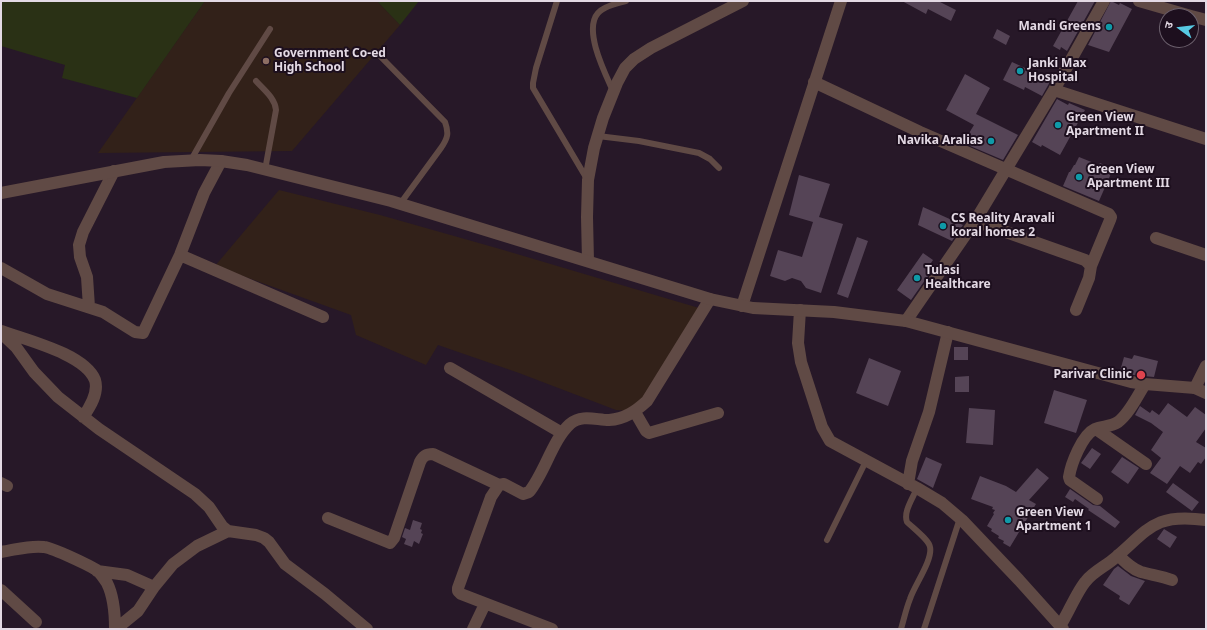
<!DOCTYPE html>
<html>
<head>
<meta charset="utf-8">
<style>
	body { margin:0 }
	#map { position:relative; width:1207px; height:630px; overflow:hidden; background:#271828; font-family:"Noto Sans","Noto Sans Devanagari",sans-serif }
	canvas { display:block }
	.frame { position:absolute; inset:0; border:2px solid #e3d9e4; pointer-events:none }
	.north { position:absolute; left:1159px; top:8px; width:40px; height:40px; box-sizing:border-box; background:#1d0f1e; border:1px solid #6c606d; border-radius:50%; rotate:285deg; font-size:11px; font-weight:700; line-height:16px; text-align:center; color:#e3d9e4 }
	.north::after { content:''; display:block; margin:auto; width:14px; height:18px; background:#57c9e3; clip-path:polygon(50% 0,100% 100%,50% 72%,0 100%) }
</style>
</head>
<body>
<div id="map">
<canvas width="1207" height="630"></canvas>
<div class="frame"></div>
<div class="north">उ</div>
</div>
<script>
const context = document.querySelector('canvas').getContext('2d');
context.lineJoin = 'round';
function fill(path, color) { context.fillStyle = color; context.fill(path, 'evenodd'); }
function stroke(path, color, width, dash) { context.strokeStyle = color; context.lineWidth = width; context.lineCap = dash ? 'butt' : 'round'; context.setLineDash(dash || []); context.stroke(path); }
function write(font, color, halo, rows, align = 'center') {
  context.font = font + ' "Noto Sans",sans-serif'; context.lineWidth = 4; context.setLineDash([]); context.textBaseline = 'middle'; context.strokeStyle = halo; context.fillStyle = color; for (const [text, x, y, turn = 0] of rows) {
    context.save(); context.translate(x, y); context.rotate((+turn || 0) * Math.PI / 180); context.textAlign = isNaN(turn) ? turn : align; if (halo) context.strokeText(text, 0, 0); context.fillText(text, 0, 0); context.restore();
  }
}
fill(new Path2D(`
	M205,1H377L400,25L292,151L98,153Z
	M279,190L380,215L500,249L699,308L646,395L629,411L616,410L519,373L438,345L426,365L356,335L351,315L215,266Z`), '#322119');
fill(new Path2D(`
	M1,1H205L137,98L62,78L65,65L1,46Z
	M377,1H419L400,25Z`), '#2a3115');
fill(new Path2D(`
	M902,1H938L956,10L951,21L928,9L926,14Z
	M1078,1H1095L1067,51L1061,47L1060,50L1053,46Z
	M1111,1L1119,5L1120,3L1132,9L1109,52L1088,45Z
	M997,29L1010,36L1006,45L993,38Z
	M1012,62L1051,80L1042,96L1025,87L1024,90L1003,80Z
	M965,74L990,88L976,114L1018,135L1003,160L963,143L974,125L946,110Z
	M1057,99L1068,105L1069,103L1085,110L1060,155L1042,145L1041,147L1032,142Z
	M1079,157L1099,165L1100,163L1113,169L1099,201L1063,186L1069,172H1070L1074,165H1075Z
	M799,175L830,184L819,217L843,224L821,293L806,288L801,281L792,278L785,281L770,276L778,250L802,257L813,222L789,215Z
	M923,207L963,225L952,241L918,225Z
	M857,237L868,241L848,298L837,294Z
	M923,253L933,260L931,263L935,266L911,300L897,290Z
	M954,347H968V360H954Z
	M1134,355L1158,361L1154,377L1133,375L1120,371L1124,357L1132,359Z
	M869,358L901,371L888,406L856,393Z
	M969,376V392H955V377Z
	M1054,390L1087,400L1076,433L1044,423Z
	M1168,403L1187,417L1195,407L1206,415V428L1196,442L1206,448V457L1201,464L1198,462L1190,473L1180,466L1167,484L1150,473L1161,458L1151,450L1163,432L1151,423L1135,415L1140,406L1150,413L1152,410L1159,415Z
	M969,408L995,410L993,445L966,443Z
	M1092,448L1101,454L1090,469L1081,463Z
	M926,457L942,464L933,488L917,479Z
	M1122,457L1139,468L1128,484L1111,472Z
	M1037,468L1049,478L1029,500L1036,504L1010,547L1003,543L1004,541L998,538L999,536L991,531L992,529L987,526L994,514L993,513L995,510L992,509L993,507L971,499L980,476L1006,486L1016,492Z
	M1173,483L1199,502L1192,511L1166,492Z
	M1070,489L1093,505L1100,506L1120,522L1115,528L1088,510L1089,509L1075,499L1073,502L1065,497Z
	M413,520L422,523L420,529L422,530L421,533L423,534L419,544L414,541L412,547L404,544L406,539L402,537L405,528L410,530Z
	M1164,529L1177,537L1170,548L1157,539Z
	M1118,566L1131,576L1145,581L1129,605L1119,599L1120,596L1103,585L1114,569Z`), '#554456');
stroke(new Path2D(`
	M557,1L536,68L533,83V88L587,179
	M379,55L445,122C449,133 448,138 441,148L400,204
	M256,81C264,90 275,98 276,110L265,170
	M613,91C605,73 583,30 598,13C604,6 617,3 626,1
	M598,136L639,141L699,153L710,159L719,168
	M191,160L229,93L270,29
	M827,540L866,461
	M901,629C904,619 906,609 910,599C914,586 933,560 930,547C929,540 913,528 907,522C903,512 913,498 917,488
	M924,629L960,518`), '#604a45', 6);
stroke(new Path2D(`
	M1139,1L1191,16
	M1191,16L1206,20
	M814,82L920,132L1109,214L1111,217L1110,220L1091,266L1089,278L1076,310
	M1054,90L1206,139
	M975,221L1085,260L1091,266
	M1156,238L1206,255
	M180,255L323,317
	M588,261L587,217L588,180L594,148L603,118L617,83L625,68L634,59L651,48L743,1
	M1,268L47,294L103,312L135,332L143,333L180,255L204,193L221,161
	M742,306L841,1
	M89,307L87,277L80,257L79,245L83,232L114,171
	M800,310L798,343L801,362L822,427L830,441L917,488L942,503L962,520L1019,580L1063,629
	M906,321L975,221L1054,90L1104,1
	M2,331C26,340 85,354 95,380C99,393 90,407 83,417
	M1,333L16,347L34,372L58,397L99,429L195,494L209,507L222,526L228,531L256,535L264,538L269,542L285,564L325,594L367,629
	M450,368L562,433
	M1195,388L1206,393
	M635,412L646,431L649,433L718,413
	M1096,429L1146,464
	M1,483L7,486
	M908,484L912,461L929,412L948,332
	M1097,499L1070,480L1069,477C1071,464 1082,435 1095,429C1102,426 1111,427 1118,422C1129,414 1138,395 1145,384
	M328,518L390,543L394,538L420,462C423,456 426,454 433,454L499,485
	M1,552C15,550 30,545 44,547C53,548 91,566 98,571C101,574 105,580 107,583C114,597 115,614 115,629
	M1118,555C1125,562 1132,569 1141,572C1152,575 1162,576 1172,580
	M97,571L127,575L154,587
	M1,590L36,622
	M1060,626C1068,614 1077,591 1086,581C1094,571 1106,566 1115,558C1150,528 1155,513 1206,520
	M116,629L138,611L154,587L173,564L197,546L228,531
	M473,629L485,604
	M552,629L461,594L458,591V588L491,497L499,485L504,484L523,494L529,492C544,474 553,439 570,424C582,414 596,420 609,420C625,419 636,411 647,401L710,299`), '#604a45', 12);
stroke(new Path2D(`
	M1,193L164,162L200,160L221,161L247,165L391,201L710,299L753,308L834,312L906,321L1131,382L1145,384L1195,388L1206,366`), '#604a45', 12);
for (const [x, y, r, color] of [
	[1109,27,4,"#0f9aa8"],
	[266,61,4,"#8d6e63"],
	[1020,71,4,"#0f9aa8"],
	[1058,125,4,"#0f9aa8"],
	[991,141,4,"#0f9aa8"],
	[1079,177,4,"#0f9aa8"],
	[943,226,4,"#0f9aa8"],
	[917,278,4,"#0f9aa8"],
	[1141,375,5,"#e0444e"],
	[1008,520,4,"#0f9aa8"]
]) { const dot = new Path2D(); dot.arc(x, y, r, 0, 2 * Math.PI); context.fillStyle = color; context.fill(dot); stroke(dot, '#1d0f1e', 1.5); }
write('bold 12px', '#e3d9e4', '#1d0f1e', [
	["Mandi Greens",1101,27,"right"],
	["Government Co-ed",274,54],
	["High School",274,68],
	["Janki Max",1028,64],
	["Hospital",1028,78],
	["Green View",1066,118],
	["Apartment II",1066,132],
	["Navika Aralias",983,141,"right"],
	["Green View",1087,170],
	["Apartment III",1087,184],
	["CS Reality Aravali",951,219],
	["koral homes 2",951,233],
	["Tulasi",925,271],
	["Healthcare",925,285],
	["Parivar Clinic",1132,375,"right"],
	["Green View",1016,513],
	["Apartment 1",1016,527]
], 'left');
</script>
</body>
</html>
